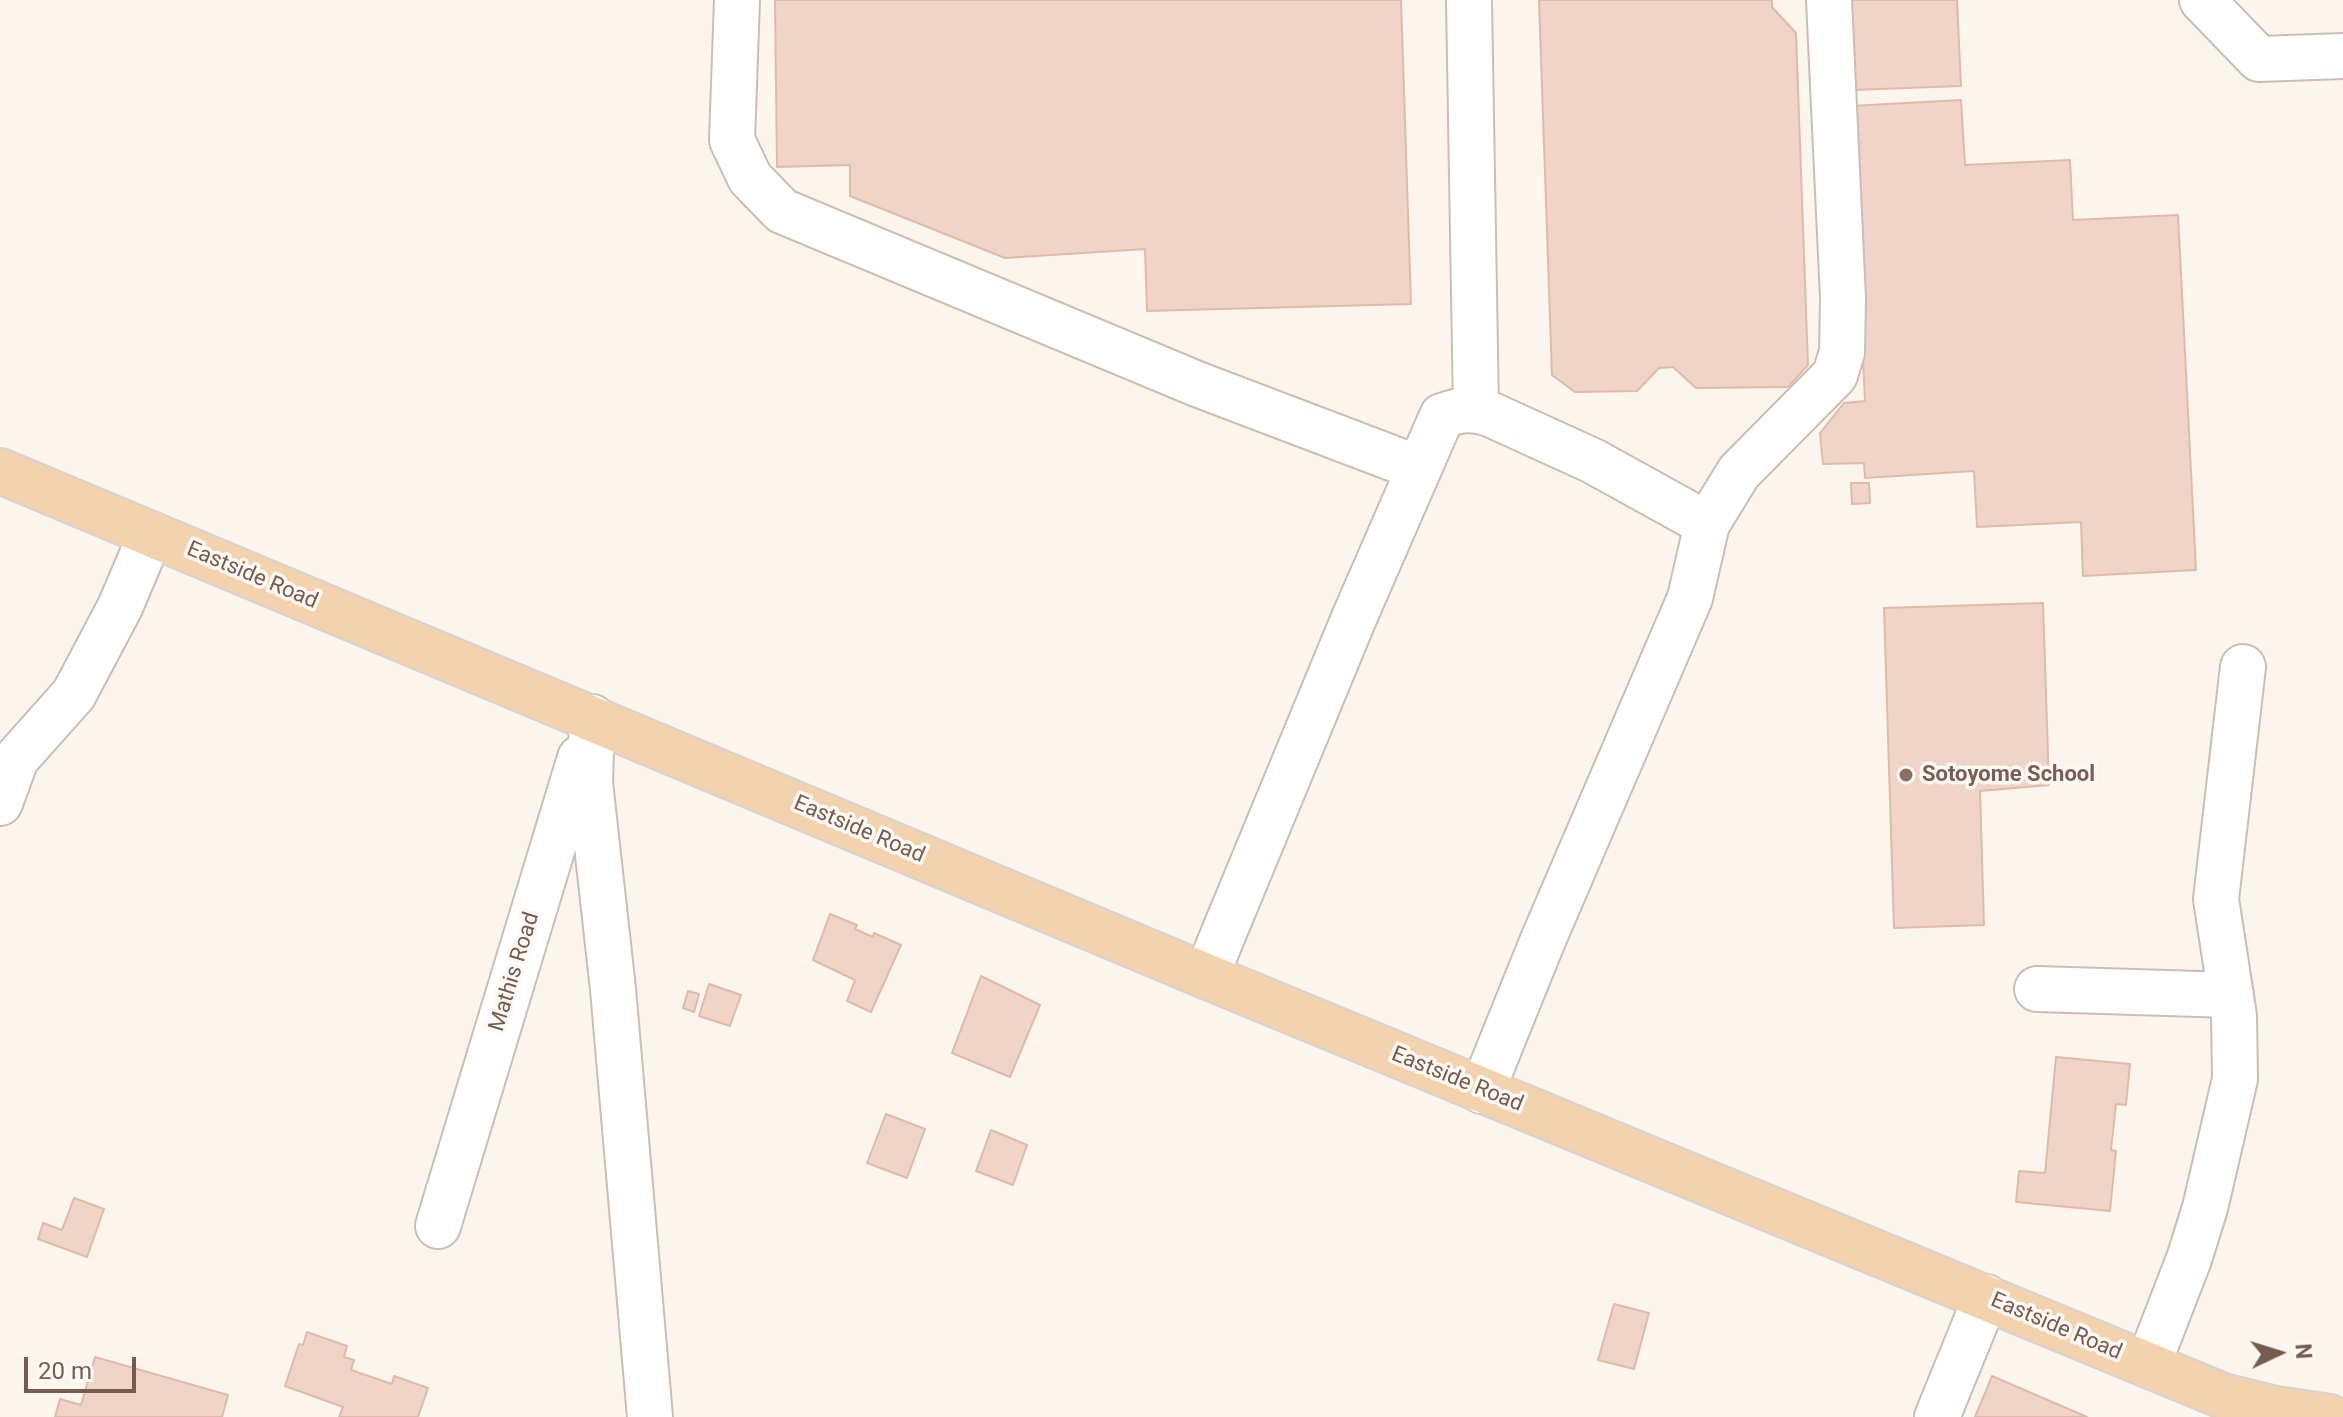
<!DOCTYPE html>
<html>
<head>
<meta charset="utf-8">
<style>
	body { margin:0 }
	#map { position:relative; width:2343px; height:1417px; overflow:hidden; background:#fbf5ed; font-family:Roboto,sans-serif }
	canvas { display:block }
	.north { position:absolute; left:2239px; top:1313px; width:80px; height:80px; -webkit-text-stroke:6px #fef9f4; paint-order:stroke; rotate:86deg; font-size:22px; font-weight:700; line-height:32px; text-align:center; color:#765b51 }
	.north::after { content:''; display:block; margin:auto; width:28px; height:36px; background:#765b51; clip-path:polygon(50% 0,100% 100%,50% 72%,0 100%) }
	.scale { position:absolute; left:24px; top:1357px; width:112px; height:36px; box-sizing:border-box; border:4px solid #765b51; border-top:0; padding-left:10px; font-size:24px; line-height:28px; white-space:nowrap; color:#765b51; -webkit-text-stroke:6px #fef9f4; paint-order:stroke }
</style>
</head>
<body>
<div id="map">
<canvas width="2343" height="1417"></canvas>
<div class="north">N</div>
<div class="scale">20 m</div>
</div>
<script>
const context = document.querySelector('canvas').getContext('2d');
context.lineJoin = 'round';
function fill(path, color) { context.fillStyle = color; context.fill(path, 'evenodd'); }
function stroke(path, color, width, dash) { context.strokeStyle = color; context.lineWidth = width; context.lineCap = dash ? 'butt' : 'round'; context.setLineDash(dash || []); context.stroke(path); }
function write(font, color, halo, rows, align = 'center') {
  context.font = font + ' Roboto,sans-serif'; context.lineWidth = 7; context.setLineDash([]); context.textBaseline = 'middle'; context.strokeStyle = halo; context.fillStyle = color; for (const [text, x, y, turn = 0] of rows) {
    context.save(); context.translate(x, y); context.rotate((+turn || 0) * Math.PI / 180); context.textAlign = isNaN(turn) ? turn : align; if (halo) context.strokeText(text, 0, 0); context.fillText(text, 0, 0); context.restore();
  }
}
const building = new Path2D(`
	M775,0H1401L1411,304L1147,311L1145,249L1005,258L850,196V165L777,167Z
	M1539,0H1772V7L1796,33L1808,365L1788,387L1696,388L1673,367L1659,368L1637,391L1575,392L1552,375Z
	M1848,0H1957L1961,86L1853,90Z
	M1961,100L1965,165L2070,160L2073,220L2178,215L2196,570L2083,576L2081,522L1977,527L1974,471L1865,478L1864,463L1823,464L1820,433L1844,403L1865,401L1851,106Z
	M1851,483H1869L1870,503L1852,504Z
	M2043,603L2049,785L1980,791L1984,925L1894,928L1884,608Z
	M830,914L857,925L855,929L873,937L874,933L901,945L871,1012L847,1001L855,980L813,960Z
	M981,976L1040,1005L1010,1077L952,1053Z
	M709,984L741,995L730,1026L699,1016Z
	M688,991L699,994L694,1012L683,1008Z
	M2056,1057L2130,1064L2126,1105L2116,1104L2111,1150L2116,1151L2110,1211L2016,1202L2019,1171L2045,1173Z
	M886,1114L925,1129L907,1178L867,1163Z
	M991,1130L1027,1145L1013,1185L976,1171Z
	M74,1198L104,1209L87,1257L38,1239L43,1223L62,1230Z
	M1614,1304L1649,1313L1634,1369L1598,1360Z
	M307,1332L347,1346L344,1357L354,1360L351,1370L392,1384L394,1376L428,1388L418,1417H339L343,1407L285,1386L299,1344L303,1345Z
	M95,1357L228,1395L222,1417H55L60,1399L81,1405Z
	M1992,1376L2087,1417H1975Z`);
fill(building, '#efd4c7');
stroke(building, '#e0baa9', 2);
const minor = new Path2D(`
	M737,0L732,140L750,178L782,211L1197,384L1418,468
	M1469,0L1476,409
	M2202,0L2259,59L2343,56
	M592,717L590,783L613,989L650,1417
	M0,803L16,759L74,694L120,607L151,534
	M1206,976L1354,618L1442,416C1461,409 1473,408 1492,415L1593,461L1707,524
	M2037,989L2231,995
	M1482,1091L1543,940L1690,598L1707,524L1739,472L1835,375L1842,352L1843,298L1829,0
	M438,1226L580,758
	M2148,1365L2189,1259L2205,1208L2235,1079L2234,1016L2216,899L2243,667
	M1937,1417L1986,1297`);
const major = new Path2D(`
	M0,471L1206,976L2148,1365L2223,1396L2276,1409L2330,1417`);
stroke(minor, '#cdbdb3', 48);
stroke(major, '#d9d1ce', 48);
stroke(minor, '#fff', 44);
stroke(major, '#f3d3ad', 44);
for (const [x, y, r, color] of [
	[1906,775,8,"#8d6e63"]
]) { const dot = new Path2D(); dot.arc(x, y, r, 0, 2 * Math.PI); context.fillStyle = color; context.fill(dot); stroke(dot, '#fef9f4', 3); }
write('22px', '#765b51', '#fef9f4', [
	["Eastside Road",252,576,23],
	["Eastside Road",859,830,23],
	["Mathis Road",515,972,-73],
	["Eastside Road",1457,1080,22],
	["Eastside Road",2056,1327,23]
]);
write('bold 22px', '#785e54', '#fef9f4', [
	["Sotoyome School",1922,775]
], 'left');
</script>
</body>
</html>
